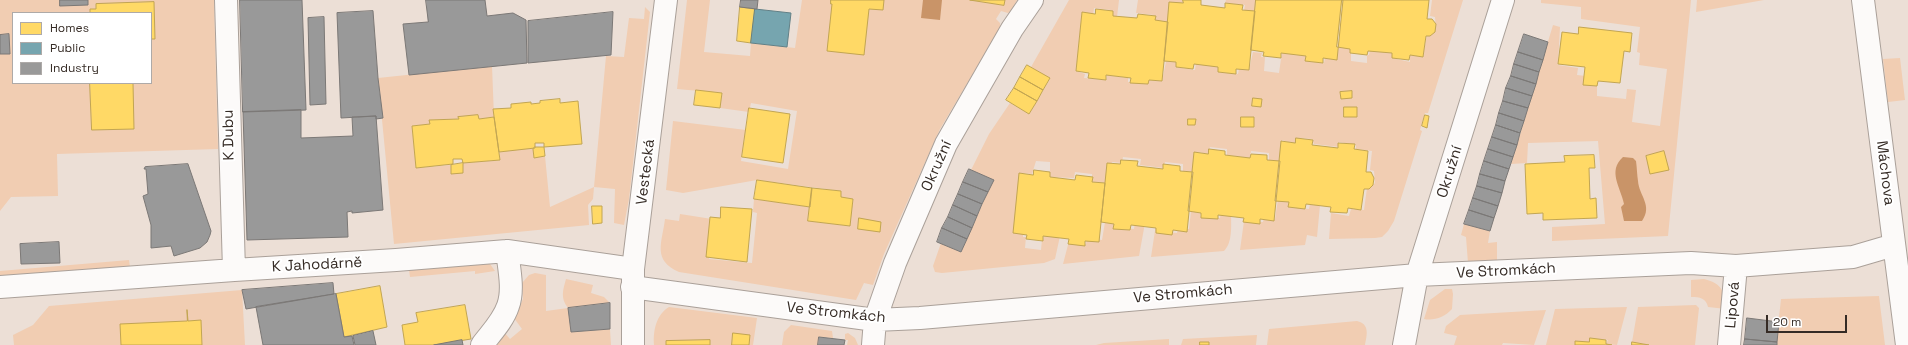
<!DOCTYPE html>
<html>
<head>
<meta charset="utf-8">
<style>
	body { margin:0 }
	#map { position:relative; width:1908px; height:345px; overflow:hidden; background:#ecdfd6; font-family:"Space Grotesk",sans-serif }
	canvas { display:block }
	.legend { position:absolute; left:12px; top:12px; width:140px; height:72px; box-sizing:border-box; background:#fff; border:1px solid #aeaaa8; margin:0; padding:5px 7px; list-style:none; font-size:12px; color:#352b25 }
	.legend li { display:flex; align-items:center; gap:8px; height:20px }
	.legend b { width:20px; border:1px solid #aeaaa8 }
	.scale { position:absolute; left:1766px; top:315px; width:81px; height:18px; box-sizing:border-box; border:2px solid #352b25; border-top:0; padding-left:5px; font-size:12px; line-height:14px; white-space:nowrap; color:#352b25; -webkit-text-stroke:3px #fff; paint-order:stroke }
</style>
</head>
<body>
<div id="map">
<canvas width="1908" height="345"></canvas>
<ul class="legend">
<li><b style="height:11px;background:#ffd966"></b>Homes</li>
<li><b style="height:11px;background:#76a5af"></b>Public</li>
<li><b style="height:11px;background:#999"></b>Industry</li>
</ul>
<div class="scale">20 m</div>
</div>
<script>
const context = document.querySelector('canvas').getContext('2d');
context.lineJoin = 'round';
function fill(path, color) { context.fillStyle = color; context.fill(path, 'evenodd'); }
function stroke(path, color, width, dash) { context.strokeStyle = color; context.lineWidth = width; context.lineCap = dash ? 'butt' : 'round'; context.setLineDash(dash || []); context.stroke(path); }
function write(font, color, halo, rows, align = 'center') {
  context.font = font + ' "Space Grotesk",sans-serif'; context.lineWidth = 4; context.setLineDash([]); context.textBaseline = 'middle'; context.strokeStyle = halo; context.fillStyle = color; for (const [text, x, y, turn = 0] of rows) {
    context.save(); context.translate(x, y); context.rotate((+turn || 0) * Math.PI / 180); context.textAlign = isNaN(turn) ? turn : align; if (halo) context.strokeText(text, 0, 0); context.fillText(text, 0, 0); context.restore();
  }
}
fill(new Path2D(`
	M0,0H214L218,149L57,154L58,196L11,197L0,211ZM13,13H151V83H13Z
	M687,0H710L704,52L750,56L751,43L795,48L802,0H1017L1011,11L1008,13L1001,11L996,19L1000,23V28L940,129L884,254L873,285L864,283L856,300L679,272C652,260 662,243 665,219L679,221L680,214L712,219L709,259L752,263L757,213L753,212L754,199L810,207L808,221L849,226L853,199L841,197V191L757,180L683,193L666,190L673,121L746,130L741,161L788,169L797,111L751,103L749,112L720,108L722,93L677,89Z
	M1069,0H1119L1117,17H1111V10L1094,8L1093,15L1082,13L1076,71L1085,74L1084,78L1106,80L1107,75L1128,78V82L1148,84L1149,80L1162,81L1166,62H1176V67L1195,70L1196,63L1219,65L1218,72L1238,74L1239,69L1249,70L1253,52L1262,53L1261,57H1265L1264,71L1279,73L1282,52L1306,56V61L1324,63L1325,58L1337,59L1339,45L1351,47V61L1367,63V55H1369L1370,50L1392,53V58L1410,62V55L1423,57L1427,34L1431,35L1436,29L1435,17L1430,16L1432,0H1463L1428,113H1425L1420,130L1422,131L1394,221L1388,231L1382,237L1375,238L1329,239L1331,213L1349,216L1351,209L1364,210L1367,188H1370L1375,183L1374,171L1370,170L1372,151L1356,149V145L1339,142V147L1314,144L1312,139L1298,138L1297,145L1282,140V162L1269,160V153L1251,151L1250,158L1227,155V149L1210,147L1208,154L1198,152L1195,172L1183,171V164L1165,162L1164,168L1140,165L1141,159L1123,157L1122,163L1112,162L1109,183L1092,182V174L1075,172L1074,178L1050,177V162L1036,161L1032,174L1021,173L1014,232L1023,233V237H1026L1025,248L1041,250L1042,239H1043L1044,234L1060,236L1055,259L1044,263L942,273L935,272L933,266L941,243L961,252L993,180L971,170L989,134L1010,103L1029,114L1050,79L1031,67Z
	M1138,0H1183V3H1173L1170,24L1153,22L1154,15L1136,13Z
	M1226,0H1258L1257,13L1244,11L1245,5L1225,3Z
	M1541,0H1691L1668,236L1552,241V227L1605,224L1598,141L1528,143L1527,163L1511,164L1553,25L1560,27L1558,65L1578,68L1577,75L1586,76L1585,85L1597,86V96L1626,99L1627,89L1636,90L1632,122L1660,126L1667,69L1639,65L1640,53L1637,52L1640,27L1581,19V7L1541,3Z
	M1697,0H1764L1696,12Z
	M645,7L650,12L629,199L624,225L614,223L615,189L594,187L593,199L588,205L589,225L394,244L378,78L492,66L494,117L479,119L458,117L459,119L430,120V124L412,126L416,168L451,165V173H462L463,163L500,160L499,152L533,147L534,158L545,156L550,207L594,187L606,56L624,57L629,18L644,19Z
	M1900,58L1905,100L1888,102L1883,59Z
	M1278,199L1290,201L1289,207L1309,209L1310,204L1320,205L1317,237L1307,235L1305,245L1240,250L1244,221L1263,222L1264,217L1275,219Z
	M1191,211L1201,213L1200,216L1220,218L1221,211L1231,212C1231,225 1233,242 1224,251L1151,257L1156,224L1157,231L1177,233L1178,228L1189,229Z
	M1105,222L1114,224V227L1134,229L1135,222L1145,223L1139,256L1063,264L1069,241L1086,244L1087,238L1102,240Z
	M1464,224L1490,231L1488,243L1497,242V262L1468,263L1466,237L1461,235Z
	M129,260L130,267L0,276V271Z
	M486,263L490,264L495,271L475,274V271L410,277L409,270Z
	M535,273L546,275V311L568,308C560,298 563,290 566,279L593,285L591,293L604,297L610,303L569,308L571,332L610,329L611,345H494L503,331L510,339L522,329L514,318L523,299L522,283L529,275Z
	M1704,279C1723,284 1724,291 1726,309L1708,307C1706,298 1700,297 1691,297V280Z
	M1445,289H1452L1453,294L1452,309C1445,317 1434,321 1424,319L1430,300Z
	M242,290L245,345H14L13,335L33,325L49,306Z
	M1879,296L1885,345H1776L1781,299Z
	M1696,305L1699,308L1695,345H1650L1632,342L1638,307Z
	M669,307L757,318L753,345H654C653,331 656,315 669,307Z
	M1627,307L1617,345L1606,344L1608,340L1590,338L1589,342L1577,345H1546L1555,309Z
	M1546,310L1534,345L1503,343L1502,345H1454L1457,336L1444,333L1446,326L1460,315Z
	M1357,321C1370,324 1367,335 1365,345H1267L1269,329Z
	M791,325L832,331L833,338L819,337L818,345H782L784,332Z
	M848,333L855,338L858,345H847L848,340H845V334Z
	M1257,335L1256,345H1181L1183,339Z
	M1169,339V345H1096L1104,343Z`), '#f1cdb2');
fill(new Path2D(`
	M923,0H942L940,20L921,18Z
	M1623,157L1633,158L1636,161C1637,168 1637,175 1638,181C1639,196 1653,205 1642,221H1624L1621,207L1624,204C1621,188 1607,171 1623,157Z`), '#c99468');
const homes = new Path2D(`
	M831,0H884L883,10L869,9L864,55L827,51L832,4H831Z
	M970,0H1005L1004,5Z
	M1183,0H1201V5L1225,8V3L1243,5L1242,10L1255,11L1249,70L1236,69V74L1218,72V67L1194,64L1193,69L1176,67V62L1164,61L1169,2L1183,3Z
	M1256,0H1343L1337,60L1323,58V63L1305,61L1306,56L1281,53V58L1263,56L1264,52L1251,50Z
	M1342,0H1429L1427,19H1432L1436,24L1435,32L1430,36H1426L1423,57L1410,55L1409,60L1392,58V53L1368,51L1367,55L1350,53V49L1337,47Z
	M154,2L155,39H151V13H90V9H96V4Z
	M740,7L755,9L751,43L737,41Z
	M1096,9L1113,11V16L1137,18L1138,14L1156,16L1155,20L1168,22L1162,81L1149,80L1148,84L1130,83L1131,78L1106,75V80L1088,78L1089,73L1076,71L1082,12L1095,14Z
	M1579,27L1632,33L1630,52L1624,51L1620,83L1598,81L1597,86L1583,85L1585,67L1558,64L1562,32L1578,34Z
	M1027,65L1050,78L1043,90L1020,77Z
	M1020,77L1043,90L1037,101L1014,88Z
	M90,83H133L134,129L92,130Z
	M1014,88L1037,101L1029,114L1006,100Z
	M696,90L722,93L720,108L694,105Z
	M1352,91V98L1341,99L1340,92Z
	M1253,98L1262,99L1261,107L1252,106Z
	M560,99V103L578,101L582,144L544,147V143H535V148L499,152L493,109L511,108V104L531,102V104L540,103V101Z
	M1344,107H1357V117H1344Z
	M749,108L790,114L783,163L742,157Z
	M478,115L479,119L494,117L500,160L463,163L462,159H453V164L416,168L412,126L430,124L429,120L459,119L458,117Z
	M1425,115L1429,116L1427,128L1422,126Z
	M1241,117H1254V127H1241Z
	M1188,119H1196L1195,125H1188Z
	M1296,138L1313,140L1312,145L1338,148V143L1355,144L1354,149L1368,151L1366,172H1371L1374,178L1373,185L1369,189H1364L1361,210L1348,208L1347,213L1330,212L1331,207L1306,204L1305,209L1288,207L1289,202L1275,201L1281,141L1295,143Z
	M535,147H544L545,156L534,158L533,149Z
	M1209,149L1225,151V155L1250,158L1251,154L1267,155V160L1280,161L1274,221L1260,219V224L1243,222L1244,218L1218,215V219L1201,218V213L1188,211L1194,152L1208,154Z
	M1664,151L1669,170L1650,174L1646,156Z
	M1594,155L1595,168H1589L1590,199L1596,198L1597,218L1543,220V213L1527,214L1525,164L1565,162L1564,156Z
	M1121,160L1138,161L1137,166L1163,169V164L1180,166V171L1193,172L1187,232L1173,230L1172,235L1156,233V228L1131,225L1130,230L1113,229L1114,224L1101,222L1107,163L1120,164Z
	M463,163V173L451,174V165Z
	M1034,170L1050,172V177L1075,180L1076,175L1093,177L1092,182L1105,183L1099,242L1085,241V246L1068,244L1069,239L1043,236V241L1026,239L1027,235L1013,233L1019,173L1033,175Z
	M757,180L812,188L810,207L754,199Z
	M812,188L841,191V197L853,199L850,226L808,221Z
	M592,206H602V223L593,224Z
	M721,207L752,209L747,262L706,257L710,217L720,218Z
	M859,218L881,222L880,232L858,229Z
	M380,286L387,327L344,337L336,294Z
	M465,305L471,339L434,345H405L402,325L418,322L416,313Z
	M187,310L188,321L201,320L202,345H121L120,324L187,321Z
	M733,333L750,335L749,345H732Z
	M1590,338L1606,340V344L1612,345H1575V341L1589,342Z
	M710,340V345H666V341Z
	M1200,342H1209V345H1200Z
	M1632,342L1649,345H1632Z`);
fill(homes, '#ffd966');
stroke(homes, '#c2a552', 1);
const public = new Path2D(`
	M755,9L791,13L787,47L751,43Z`);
fill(public, '#76a5af');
stroke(public, '#628086', 1);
const industry = new Path2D(`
	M60,0H88V5L60,6Z
	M240,0H302L306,110L243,112Z
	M426,0H485L487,16L513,13L526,20L527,63L409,75L403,24L428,22Z
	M741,0H758L757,9L740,7Z
	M373,11L378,78L383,118L376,119V116L341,118L337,13Z
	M613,12L611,55L528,63V21Z
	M324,17L326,104L310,105L308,18Z
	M9,34L10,54H0V35Z
	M1524,34L1548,42L1543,60L1518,52Z
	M1518,52L1543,60L1539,72L1514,64Z
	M1514,64L1539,72L1536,84L1511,76Z
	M1511,76L1536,84L1532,96L1506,88Z
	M1506,88L1532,96L1528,108L1503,101Z
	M1503,101L1528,108L1524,121L1499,113Z
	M301,110V138L353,136L352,117L376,116L383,210L352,213V211L347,212L348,237L247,240L243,112Z
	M1499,113L1524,121L1520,133L1496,125Z
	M1496,125L1520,133L1517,145L1492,137Z
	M1492,137L1517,145L1513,157L1488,149Z
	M1488,149L1513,157L1509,169L1484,161Z
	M1484,161L1509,169L1505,181L1480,174Z
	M188,164L211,231L210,235L207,242L200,248L174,256L171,246L151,248V225L143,196L148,194L146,169H144L145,167Z
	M969,169L994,180L988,192L963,182Z
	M1480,174L1505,181L1502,193L1477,186Z
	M963,182L988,192L982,204L958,194Z
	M1477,186L1502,193L1498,206L1473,198Z
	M958,194L982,204L977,216L953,205Z
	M1473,198L1498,206L1494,218L1469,210Z
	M953,205L977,216L972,228L948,217Z
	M1469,210L1494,218L1490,231L1464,224Z
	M948,217L972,228L967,239L942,228Z
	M942,228L967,239L961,252L937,242Z
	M59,242L60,263L21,264L20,244Z
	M333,283L334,294L246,309L242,290Z
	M336,294L344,337L352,336L354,345H263L256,307Z
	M610,303V329L571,332L568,308Z
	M1747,318L1779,322L1777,342L1745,339Z
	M373,331L376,345H355L353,336Z
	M819,337L845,340L844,345H818Z
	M1745,339L1777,342V345H1744Z
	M462,340L463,345H434Z`);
fill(industry, '#999');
stroke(industry, '#7b7876', 1);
const street = new Path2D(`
	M226,0L234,270
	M1863,0L1907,345
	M0,287L234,270L396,260L507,251L633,269
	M632,287L875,320L920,318L1417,275L1691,263L1736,266L1853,257L1894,245
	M482,345C491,333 503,321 508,306C514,290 509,268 507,251
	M873,345L875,320L895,263L946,144L1012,29L1032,0
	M1404,345L1417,275L1503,0
	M1729,345L1736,266`);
const secondary = new Path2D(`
	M633,345V269L666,0`);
stroke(street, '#aaa099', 24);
stroke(secondary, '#aaa099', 24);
stroke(street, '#fcfaf9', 22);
stroke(secondary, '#fcfaf9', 22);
write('15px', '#352b25', '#fff', [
	["K Dubu",229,135,-91],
	["Okružní",937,166,-66],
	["Vestecká",646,172,-83],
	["Okružní",1450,172,-73],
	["Máchova",1885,173,83],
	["K Jahodárně",317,265,-3],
	["Ve Stromkách",1506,271,-3],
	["Ve Stromkách",1183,294,-5],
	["Lipová",1733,305,-85],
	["Ve Stromkách",836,313,6]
]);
</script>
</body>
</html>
